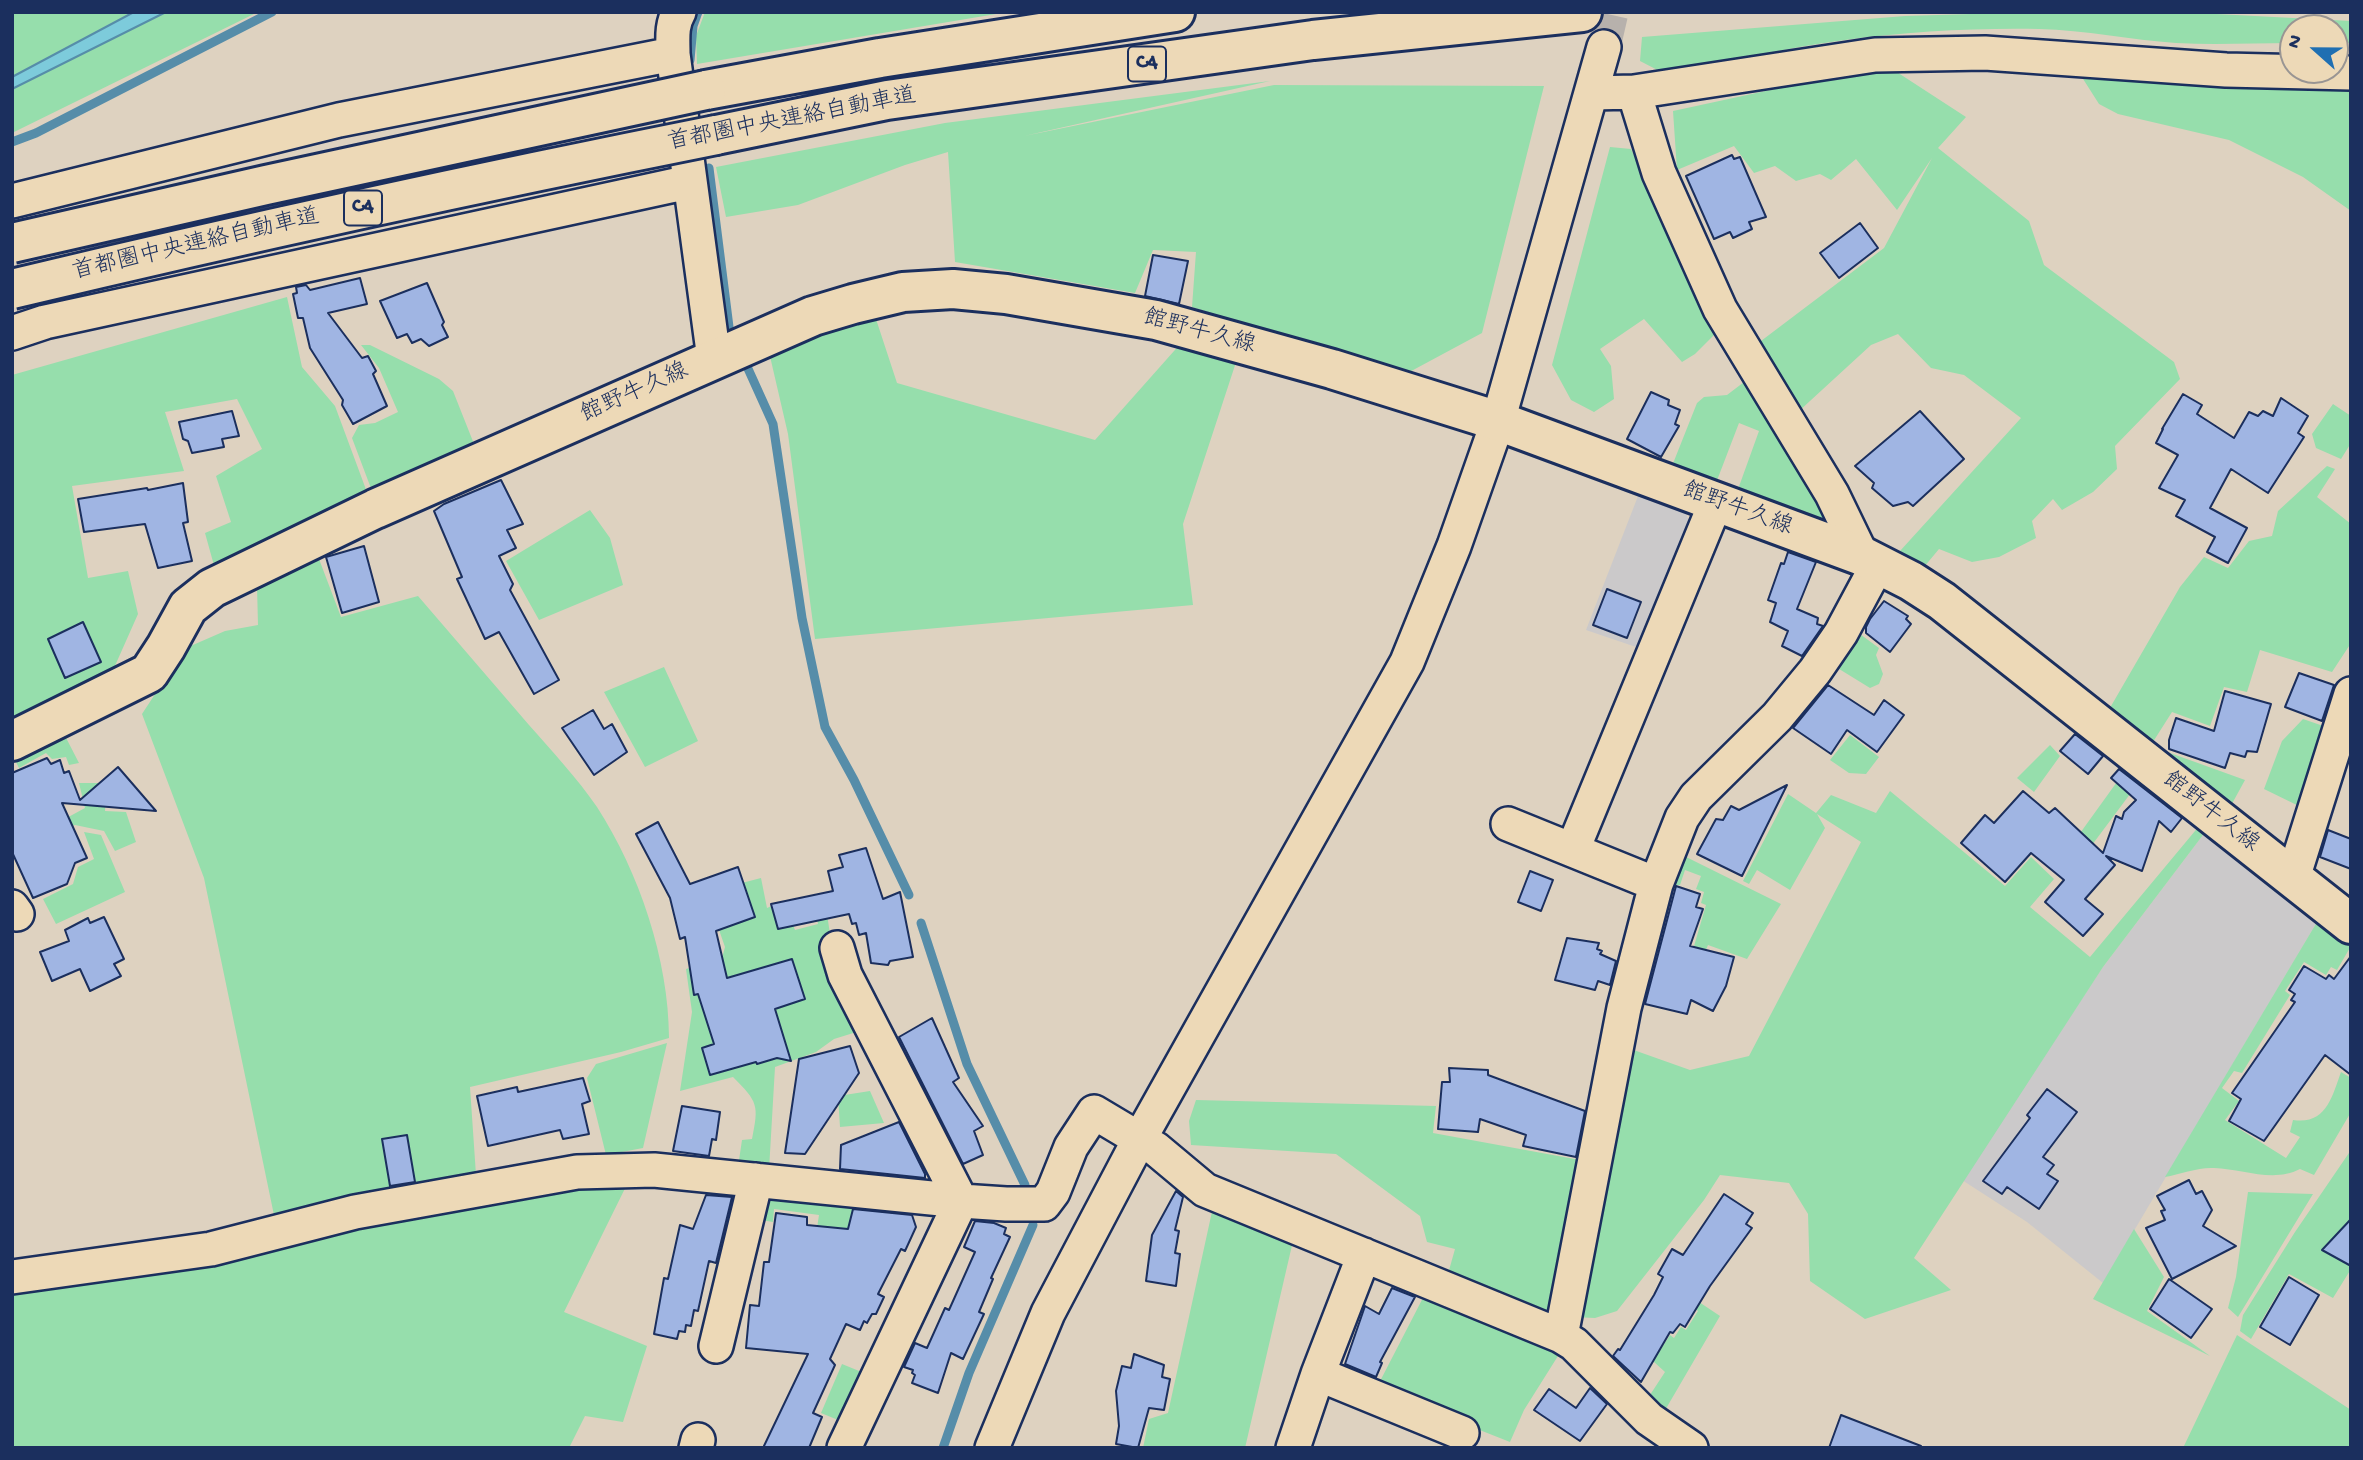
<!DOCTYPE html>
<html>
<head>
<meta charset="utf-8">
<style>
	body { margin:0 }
	#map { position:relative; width:2363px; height:1460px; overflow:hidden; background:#ded2c0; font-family:"Gochi Hand",sans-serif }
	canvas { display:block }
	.frame { position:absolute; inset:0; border:14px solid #1b2f5e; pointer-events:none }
	.north { position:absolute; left:2279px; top:14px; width:70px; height:70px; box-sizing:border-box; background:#edd9b7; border:2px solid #999593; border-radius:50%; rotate:291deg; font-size:19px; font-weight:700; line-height:28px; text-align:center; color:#1b2f5e }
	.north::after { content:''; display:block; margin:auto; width:24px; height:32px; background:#1f6fb2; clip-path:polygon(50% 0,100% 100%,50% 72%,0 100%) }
</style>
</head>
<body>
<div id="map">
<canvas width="2363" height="1460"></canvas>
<div class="frame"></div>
<div class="north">N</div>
</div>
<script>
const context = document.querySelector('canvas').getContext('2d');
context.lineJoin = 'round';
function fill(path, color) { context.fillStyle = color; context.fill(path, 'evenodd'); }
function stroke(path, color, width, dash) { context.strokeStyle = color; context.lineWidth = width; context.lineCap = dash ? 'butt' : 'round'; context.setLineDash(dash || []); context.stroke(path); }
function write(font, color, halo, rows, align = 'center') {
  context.font = font + ' "Gochi Hand","Klee One",sans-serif'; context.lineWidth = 6; context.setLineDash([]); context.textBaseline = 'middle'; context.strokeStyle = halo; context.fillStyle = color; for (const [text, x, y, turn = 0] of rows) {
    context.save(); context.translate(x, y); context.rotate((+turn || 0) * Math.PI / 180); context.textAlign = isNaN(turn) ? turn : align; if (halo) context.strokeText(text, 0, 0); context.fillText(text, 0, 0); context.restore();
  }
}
fill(new Path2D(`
	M1640,491L1683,506L1691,526L1639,648L1586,630Z
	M2206,831L2320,917L2103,1283L2027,1222L1962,1180L2103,967Z`), '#cbc9ca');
fill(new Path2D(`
	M12,12H134L12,77Z
	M166,12H258L12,133V89Z
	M705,12H1008L697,64L696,36Z
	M2036,12H2178L2351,21V43H2335V28H2293V43C2254,43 2215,45 2176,43C2131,40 2085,30 2039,29C1917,27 1790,41 1673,78L1640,61L1642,37L1905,16Z
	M1886,65L1966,117L1938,148L2029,221L2044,265L2174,362L2180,379L2115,446L2117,469L2093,492L2062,510L2053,499L2032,521L2036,538L1999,557L1972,562L1939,549L1924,567L1900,551L2021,418L1964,375L1931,368L1898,334L1871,345L1798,412L1757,344L1884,248L1932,158L1897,210L1856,159L1831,180L1820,174L1796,181L1775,166L1754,173L1734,146L1677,170L1673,111Z
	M2078,71L2351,86V211L2303,177L2229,140L2118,114L2099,104Z
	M1270,81L1024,136L1274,85L1544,86L1482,333L1402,376L1192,307L1196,252L1153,250L1135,293L955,262L948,152L905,165L798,205L726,217L716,167L945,123Z
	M1610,147L1631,149L1681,256L1714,335L1695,354L1682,362L1644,319L1600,349L1611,366L1614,399L1594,412L1571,400L1552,365Z
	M287,297L302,367L335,406L371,503L215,569L205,533L231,522L216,476L262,449L237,399L165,412L184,471L72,486L88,578L128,571L138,614L114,668L12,723V375Z
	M875,316L897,383L1095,440L1182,342L1240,350L1183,524L1193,605L815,639L788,434L769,352Z
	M361,345H370L439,379L453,391L476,449L375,499L352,438L359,425L375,423L398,412L379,368Z
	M1748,379L1827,497L1823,519L1737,492L1759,431L1739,423L1716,483L1672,466L1697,403L1704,397L1727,395Z
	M2333,404L2351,416V443L2341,459L2316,448L2312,434Z
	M2327,466L2335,469L2317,497L2351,524V643L2332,672L2260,650L2247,692L2224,687L2210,726L2172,712L2151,745L2107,713L2180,587L2204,557L2228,568L2249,541L2272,536L2278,511Z
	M590,510L610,538L623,585L539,620L506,561Z
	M319,559L341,617L418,596C455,639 492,682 529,725C552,751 577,778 597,807C639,872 669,960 669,1038L621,1052L470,1087L476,1175L642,1154L564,1312L647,1346L623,1422L585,1416L569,1448H12V1289L275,1220L204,878L142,714L159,688L172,673L186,648L225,631L258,625L257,586Z
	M1853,629L1879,648L1876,655L1883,674L1879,684L1870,688L1831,664Z
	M664,667L698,741L645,767L604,692Z
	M2303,719L2332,729L2307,810L2264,789L2282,741Z
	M62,730L79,763L69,765L66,757L52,759L46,753L19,768L13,756Z
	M1850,735L1879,757L1866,774L1849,773L1830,760Z
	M2050,745L2060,756L2034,792L2017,778Z
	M2159,749L2245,780L2228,811Z
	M2127,768L2142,778L2092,845L2078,836Z
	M79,783H107L105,811L126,812L136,842L115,851L104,831L75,825L47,835L61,821L85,808Z
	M1890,791L2005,886L2031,857L2054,879L2030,907L2090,957L2200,825L2206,831L2103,967L1914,1258L1951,1290L1865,1319L1810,1281L1808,1214L1789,1183L1720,1175L1704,1200L1617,1311L1595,1318L1573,1317L1628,1048L1690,1070L1749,1056L1861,842L1817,814L1825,828L1790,890L1757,870L1749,884L1743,881L1788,794L1816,813L1831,795L1876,813Z
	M84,832L101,835L125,892L56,924L43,899L73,884L78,867L94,859Z
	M1676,852L1781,904L1747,959L1708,945L1703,957L1692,953L1706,905L1701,903L1704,892L1696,889L1701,876L1685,870L1680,885H1671Z
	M761,878L767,908L783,901L795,930L818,924L813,897L824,894L830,934L863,1030L834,1039L816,1052L775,1067L769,1170L738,1167L742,1140L752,1139C759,1105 758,1102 733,1077L680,1091L692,1012L686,969L722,958L725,947L718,927L715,890Z
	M2320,917L2351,940V946L2337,970L2331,967L2326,975L2304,962L2285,991L2290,995L2242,1073L2234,1071L2222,1088L2239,1101L2225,1120L2286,1158L2300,1137L2290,1132L2293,1120C2326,1125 2332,1097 2341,1072L2351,1078V1112L2314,1175L2300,1169C2273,1183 2243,1169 2214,1168C2199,1167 2180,1174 2165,1177Z
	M667,1043L643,1148L606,1155L587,1078L596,1064Z
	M870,1091L884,1123L840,1127L838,1096Z
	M1196,1100L1436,1106L1433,1133L1580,1160L1548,1312L1446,1281L1455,1249L1427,1242L1420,1216L1336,1154L1191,1145L1189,1121Z
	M2351,1150V1269L2333,1298L2289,1274L2251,1339L2240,1331L2243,1315L2295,1232Z
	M2248,1192L2313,1194L2238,1317L2228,1308L2236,1277Z
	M778,1197L881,1205L844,1269L812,1260L819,1215L774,1209L773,1222L761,1220L765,1201Z
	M1213,1207L1293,1241L1245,1448H1143L1149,1419L1168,1413Z
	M2134,1229L2164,1277L2147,1311L2210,1356L2093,1299Z
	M1426,1292L1563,1348L1524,1410L1510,1442L1376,1389Z
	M1690,1296L1720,1316L1664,1412L1648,1398L1665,1372L1653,1361L1670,1335L1674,1338L1681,1327L1686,1330L1698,1311L1687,1301Z
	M2237,1335L2351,1410L2349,1448H2183Z
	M842,1364L864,1373L843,1422L821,1413Z`), '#96deac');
const water = new Path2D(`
	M134,12H166L12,89V77Z`);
fill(water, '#7dcbdb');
stroke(water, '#568da9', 2);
stroke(new Path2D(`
	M690,60L693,26L698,12
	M12,142L36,133L272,12
	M709,168L729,327
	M745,362L773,424L802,618L825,727L854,780L909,895
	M921,923L967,1064L1025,1185
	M943,1448L969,1373L1033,1225`), '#568da9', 9);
const building = new Path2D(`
	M1732,155L1734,159L1740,157L1766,217L1749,222L1752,229L1733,238L1730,232L1714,239L1686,176Z
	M1860,223L1878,248L1839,278L1820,253Z
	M1153,255L1188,261L1179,304L1145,296Z
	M360,278L367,304L328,313L362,358L368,356L376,371L373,374L387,406L353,424L342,405L343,400L310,348L303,318H298L293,294L297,293L296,287L306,285L310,290Z
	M427,283L444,322L442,325L448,337L429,346L421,339L412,343L407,334L397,338L380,301Z
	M1651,392L1669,400L1668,405L1680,410L1675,424L1679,426L1661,457L1627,439Z
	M2183,394L2202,405L2197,414L2234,438L2249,412L2258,416L2263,411L2273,416L2281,398L2308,416L2298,433L2304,437L2268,493L2231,469L2210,508L2247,528L2228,563L2207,552L2215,537L2176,516L2185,500L2159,488L2178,455L2156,443L2163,429H2162Z
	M232,411L239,436L222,439L224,447L192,453L188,441L183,439L179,422Z
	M1920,411L1964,459L1913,506L1908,502L1893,506L1872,488L1874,483L1855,466Z
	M501,480L523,524L507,530L516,548L499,556L513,584L510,590L559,680L534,694L499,632L485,639L457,579L462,577L434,511L444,504Z
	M183,483L188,522L183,523L192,561L158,568L145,524L84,532L78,499L147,488L148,490Z
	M364,546L379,602L342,613L326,557Z
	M1788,552L1816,562L1797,609L1818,618L1817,624L1823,626L1802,656L1782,646L1788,631L1770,622L1776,603L1768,600L1781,563L1784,564Z
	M1607,589L1641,602L1627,638L1593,625Z
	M1884,601L1908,616L1906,619L1911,624L1890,652L1866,633V627L1870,619Z
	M83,622L101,662L65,678L48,639Z
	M2299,673L2334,685L2322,721L2285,707Z
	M1828,685L1874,715L1884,700L1904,715L1877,752L1847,730L1831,754L1793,728Z
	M2225,691L2271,704L2257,752L2247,751L2245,757L2230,753L2225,768L2169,749V740L2176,718L2214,731Z
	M593,710L604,729L612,724L627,752L594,775L562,728Z
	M2075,734L2103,756L2088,774L2060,751Z
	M47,758L51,764L60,760L64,773L69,771L80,800L118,767L156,811L62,803L87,858L75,863L67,884L33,898L12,852V773Z
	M2119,769L2182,818L2171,832L2159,821L2142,871L2106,856L2115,865L2085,899L2103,914L2083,936L2045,902L2064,880L2031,853L2005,882L1961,843L1985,815L1994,823L2023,791L2049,813L2055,808L2103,853L2116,816L2122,819L2124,812L2136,800L2111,778Z
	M1787,785L1742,876L1697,854L1716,819L1723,820L1731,806L1739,810Z
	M658,822L690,884L738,867L755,917L716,931L727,978L792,959L805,999L775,1009L791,1061L777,1058L757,1064L756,1062L710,1075L702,1048L714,1044L698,994L694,995L685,937L680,939L670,898L636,834Z
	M2328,830L2351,839V869L2320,857Z
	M866,848L883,899L900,892L913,957L890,961L888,965L871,963L866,933L859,935L856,923L852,924L849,914L778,929L771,904L833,891L828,871L843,867L839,855Z
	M1530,871L1553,880L1541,911L1518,902Z
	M1676,886L1700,894L1696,907L1703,909L1690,946L1734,957L1726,986L1713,1011L1691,1000L1687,1014L1645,1004Z
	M104,917L124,959L114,964L121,976L90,991L80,969L52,981L40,952L69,941L65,930L88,918L90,923Z
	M1567,938L1599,943L1597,949L1602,951L1600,954L1616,961L1610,985L1598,981L1595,990L1555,980Z
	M2351,956V1075L2325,1055L2264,1141L2229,1121L2241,1099L2232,1093L2295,1002L2291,1000L2295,994L2289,990L2304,966L2326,979L2329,975L2334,979Z
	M932,1018L959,1078L953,1082L983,1126L974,1131L983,1155L963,1164L899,1037Z
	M850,1046L859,1073L805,1154L785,1153L799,1059Z
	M1449,1068L1488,1070V1075L1585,1111L1576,1157L1523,1146L1526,1135L1480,1119L1478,1132L1438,1129L1442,1082H1450Z
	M583,1078L590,1101L582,1104L589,1134L563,1139L560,1130L488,1146L477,1096L517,1087L518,1092Z
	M2047,1089L2077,1112L2043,1157L2054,1165L2047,1174L2058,1181L2039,1209L2007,1187L2002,1194L1983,1181L2030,1118L2027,1115Z
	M682,1106L720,1112L716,1140L712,1139L709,1156L673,1151Z
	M899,1122L925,1174V1178L840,1169L841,1145Z
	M407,1135L415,1182L390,1186L382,1139Z
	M2189,1180L2196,1194L2202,1191L2212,1210L2203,1226L2236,1246L2172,1279L2146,1228L2165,1220L2161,1211L2165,1210L2157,1196Z
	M1176,1191L1183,1197L1175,1230L1179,1231L1175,1253L1180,1254L1176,1286L1146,1281L1152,1235Z
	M1724,1194L1753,1213L1746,1224L1752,1228L1710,1286L1685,1327L1680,1324L1673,1333L1670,1332L1641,1382L1613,1356L1618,1349L1620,1350L1654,1295L1663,1277L1658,1274L1672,1249L1683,1255Z
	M706,1195L732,1197L716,1263L709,1261L698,1311L694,1310L691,1326L686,1325L685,1332L679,1331L677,1339L654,1334L664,1278L668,1279L680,1225L693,1229Z
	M853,1209L912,1215L916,1227L905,1251L901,1249L878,1294L884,1297L876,1314H872L867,1323L864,1321L860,1330L846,1324L830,1359L835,1365L813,1413L822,1417L809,1448H763L808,1354L746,1348L750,1305L759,1306L764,1262H769L776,1213L807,1217V1225L848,1229Z
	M2351,1219V1266L2322,1250Z
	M975,1221L994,1223L1006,1228L1004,1234L1010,1237L991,1278L993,1279L979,1312L984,1314L963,1359L951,1353L938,1393L912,1383L915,1375L912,1373L913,1370L904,1367L915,1343L927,1348L945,1308L949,1310L975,1252L964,1247Z
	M2289,1277L2319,1295L2290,1345L2260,1327Z
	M2169,1279L2212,1309L2191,1338L2150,1309Z
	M1392,1288L1415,1297L1380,1362L1382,1363L1376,1377L1345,1364L1365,1306L1379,1314Z
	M1134,1354L1164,1365L1162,1377L1170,1379L1164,1410L1149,1408L1138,1448L1116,1444L1119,1426L1116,1391L1122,1366L1131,1368Z
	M1590,1388L1607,1404L1580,1441L1534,1410L1549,1389L1576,1408Z
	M1841,1415L1921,1446L1920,1448H1829Z`);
fill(building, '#a0b5e3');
stroke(building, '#1b2f5e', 2);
stroke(new Path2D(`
	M1604,47L1612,12`), '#b7b1ac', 33, [33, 17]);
const minor = new Path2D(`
	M679,12C671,25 673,40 673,54L714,359
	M1634,92L1659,173L1720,309L1832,494L1862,556
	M1592,93L1634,92L1875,55L1985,53L2226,70L2351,73
	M12,201L339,120L673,54
	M12,333L45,322L689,182
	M1508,824L1656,884
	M1573,849L1716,502
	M2293,878L2351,694
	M12,907L17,914
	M837,948L845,975L961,1201
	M12,1277L211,1249L355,1212L577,1172L654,1170L961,1201L1006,1204H1044L1053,1192L1071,1147L1094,1112L1156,1149L1205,1190L1561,1336L1574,1344L1649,1419L1691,1448
	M1561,1336L1624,1008L1656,884L1682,818L1696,797L1777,717L1815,671L1841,633L1878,564
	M716,1346L756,1180
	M1318,1374L1462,1433
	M696,1448L698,1440
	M844,1448L961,1201
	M992,1448L1048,1313L1139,1140L1407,662L1454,546L1498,421L1604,47
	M1293,1448L1318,1374L1364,1255`);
const major = new Path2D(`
	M12,741L149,673L166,647L188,607L212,588L375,509L813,316L853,304L903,292L953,289L1006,294L1156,320L1332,369L1498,421L1862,556L1911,581L1942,601L2351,924`);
const highway = new Path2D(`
	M706,90L880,58L1175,12
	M716,135L887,100L1313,40L1582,12`);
stroke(minor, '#1b2f5e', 38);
stroke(major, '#1b2f5e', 44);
stroke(highway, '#1b2f5e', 44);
stroke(minor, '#edd9b7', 33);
stroke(major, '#edd9b7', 38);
stroke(highway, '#edd9b7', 38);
const highwayBridge = new Path2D(`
	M12,243L266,185L706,90
	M12,289C246,233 480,182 716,135`);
stroke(highwayBridge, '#1b2f5e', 44, []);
stroke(highwayBridge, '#edd9b7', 38);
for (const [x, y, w] of [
	[1147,64,38],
	[363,208,38]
]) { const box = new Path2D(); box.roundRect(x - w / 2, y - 17.5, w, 35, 5); context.fillStyle = '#edd9b7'; context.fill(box); stroke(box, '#1b2f5e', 2); }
write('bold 21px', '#1b2f5e', null, [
	["C4",1147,64],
	["C4",363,208]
]);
write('23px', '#1b2f5e', '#edd9b7', [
	["首都圏中央連絡自動車道",792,121,-11],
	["首都圏中央連絡自動車道",196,246,-13],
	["館野牛久線",1199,333,15],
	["館野牛久線",635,394,-24],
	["館野牛久線",1737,510,20],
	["館野牛久線",2210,813,38]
]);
</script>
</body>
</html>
